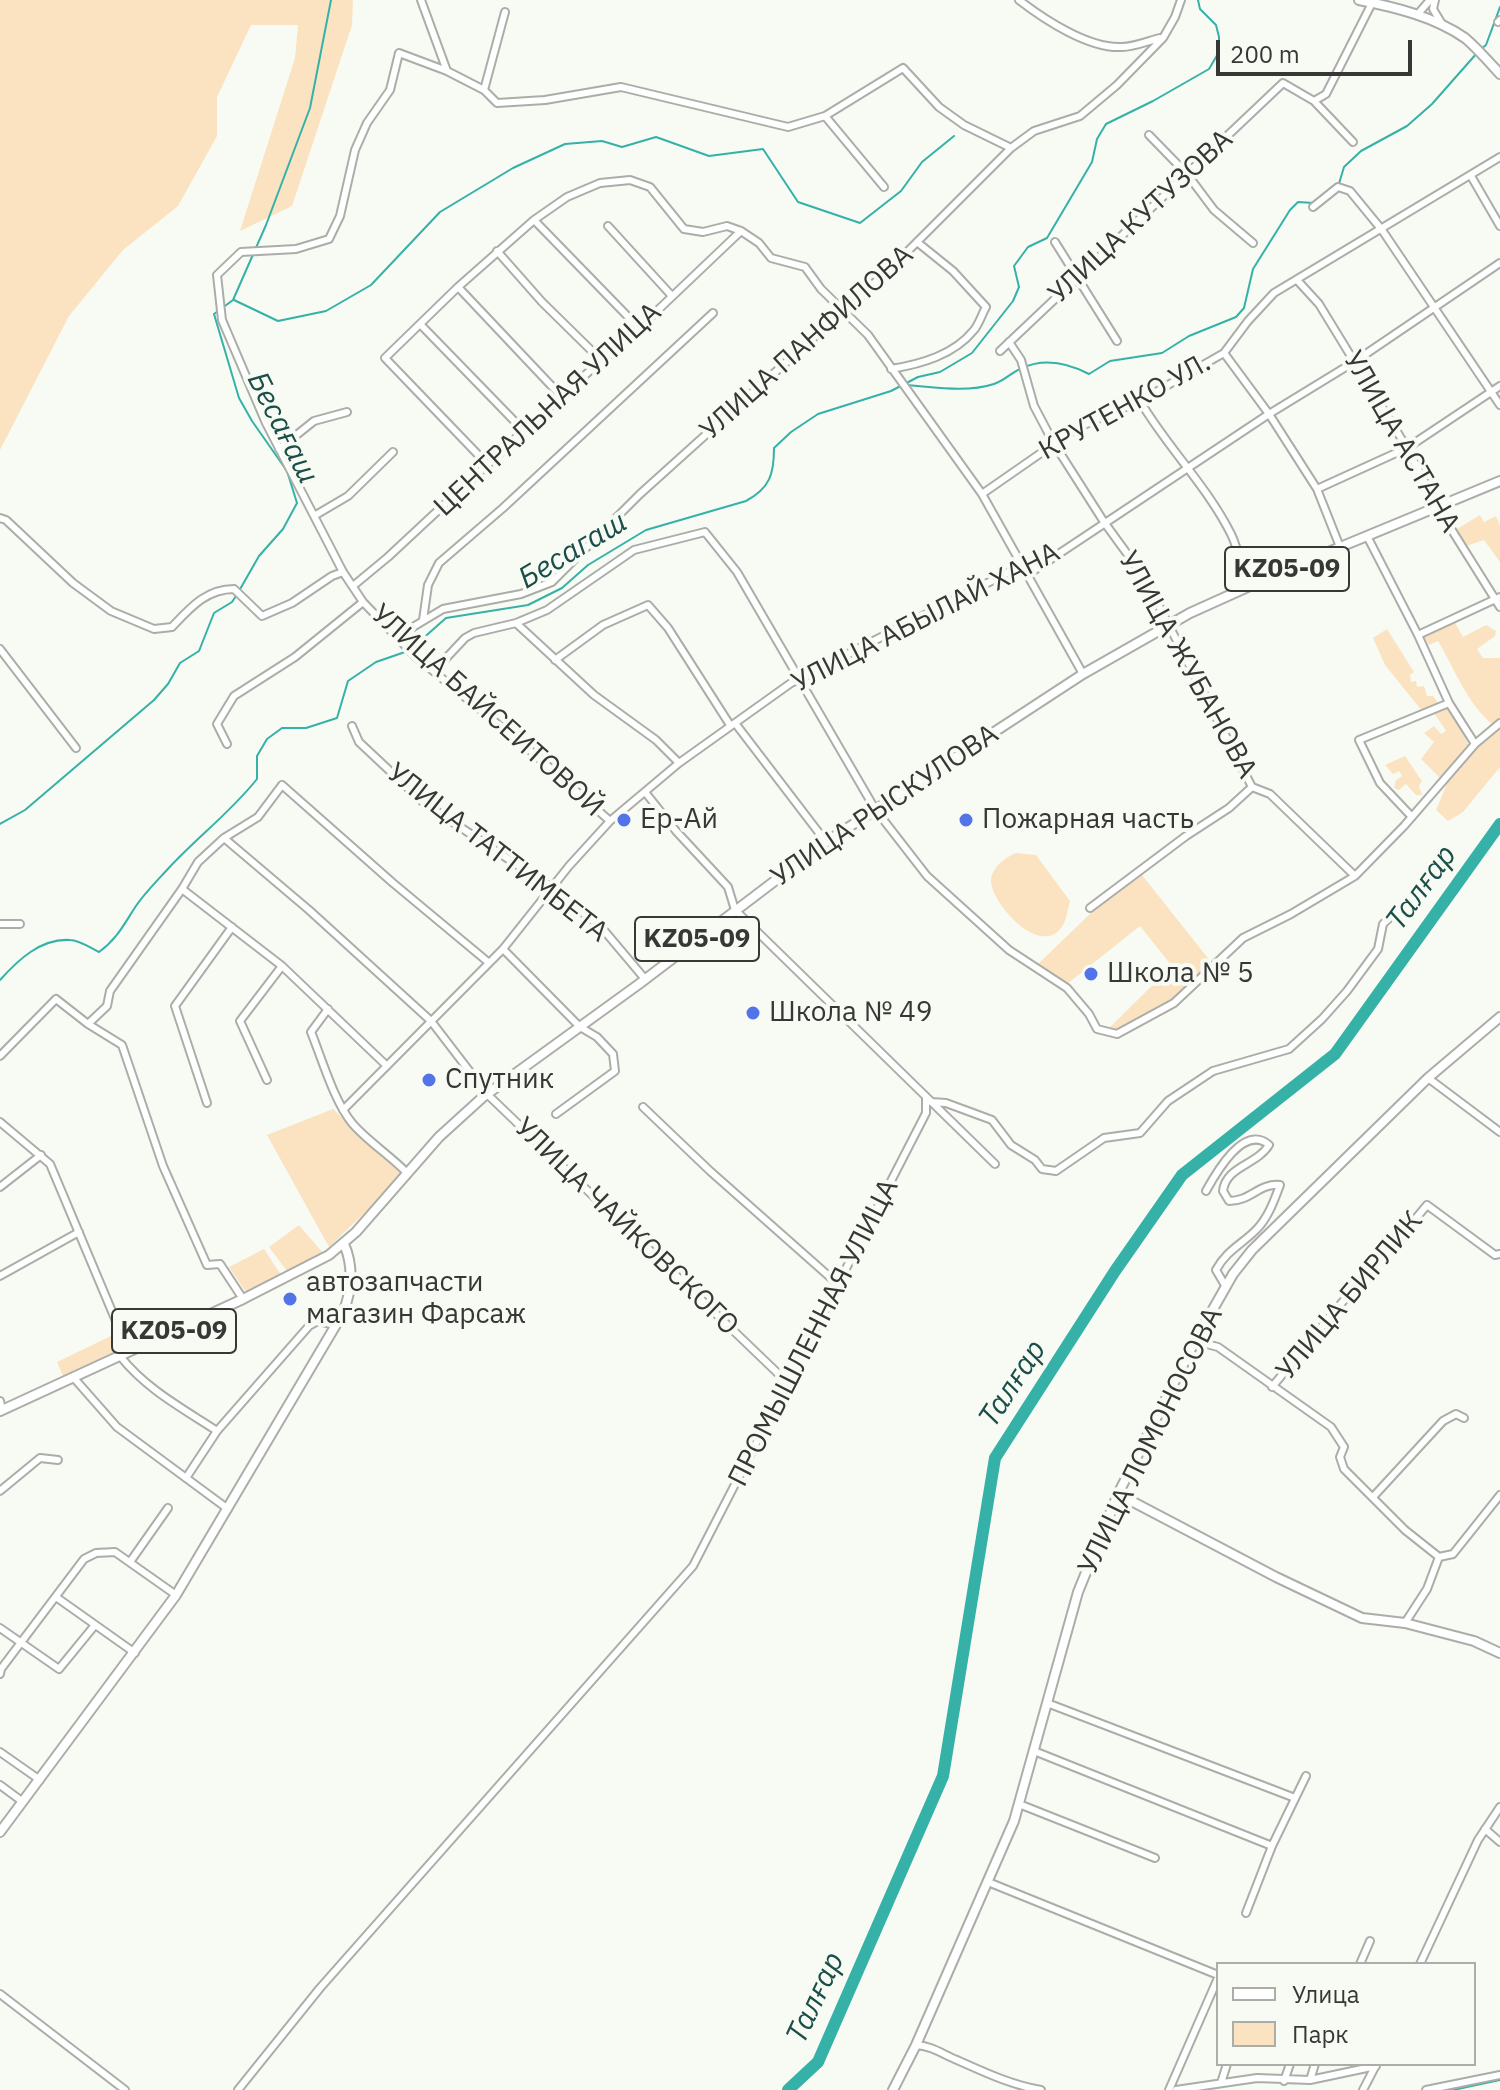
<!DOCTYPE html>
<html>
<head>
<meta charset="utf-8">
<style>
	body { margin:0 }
	#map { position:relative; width:1500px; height:2090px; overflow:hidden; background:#f7fbf4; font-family:"IBM Plex Sans",sans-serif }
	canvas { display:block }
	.legend { position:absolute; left:1216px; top:1962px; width:260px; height:104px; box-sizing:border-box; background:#f7fbf4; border:2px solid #aaada8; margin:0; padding:10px 14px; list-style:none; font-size:24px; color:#373836 }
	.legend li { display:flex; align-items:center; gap:16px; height:40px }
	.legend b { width:40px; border:2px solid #aaada8 }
	.scale { position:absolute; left:1216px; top:40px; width:196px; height:36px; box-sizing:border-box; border:4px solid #373836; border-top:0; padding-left:10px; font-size:24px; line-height:28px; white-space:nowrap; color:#373836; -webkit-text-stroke:6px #f7fbf4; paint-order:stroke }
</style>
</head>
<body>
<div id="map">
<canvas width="1500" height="2090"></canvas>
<ul class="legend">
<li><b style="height:10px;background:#fff"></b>Улица</li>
<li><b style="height:22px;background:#fbe3c1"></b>Парк</li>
</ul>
<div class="scale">200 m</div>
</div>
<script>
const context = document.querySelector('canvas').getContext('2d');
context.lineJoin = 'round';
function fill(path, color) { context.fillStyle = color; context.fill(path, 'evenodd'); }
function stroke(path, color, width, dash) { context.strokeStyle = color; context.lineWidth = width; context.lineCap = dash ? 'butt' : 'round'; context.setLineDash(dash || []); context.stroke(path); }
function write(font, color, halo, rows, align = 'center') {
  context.font = font + ' "IBM Plex Sans",sans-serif'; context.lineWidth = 8; context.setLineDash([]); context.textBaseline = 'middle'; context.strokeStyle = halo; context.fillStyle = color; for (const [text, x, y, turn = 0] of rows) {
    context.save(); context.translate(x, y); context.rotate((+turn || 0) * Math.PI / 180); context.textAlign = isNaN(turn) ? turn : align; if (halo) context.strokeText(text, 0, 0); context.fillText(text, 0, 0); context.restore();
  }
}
fill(new Path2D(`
	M0,0H353L352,25L292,206L240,231L295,58L298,25H251L217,97V136L178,206L123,250L69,316L0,450Z
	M1480,515L1484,522L1496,516L1500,526V562L1484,540L1466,546L1457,529Z
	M1453,619L1463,637L1486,625L1496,631L1495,636L1477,649L1483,658H1500V720L1493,725C1466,702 1456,671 1438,641L1429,645L1424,637Z
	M1387,629L1414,672L1410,675L1411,682L1416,681L1417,687L1424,686L1427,696H1433L1440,705L1422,711L1385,665L1373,638Z
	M1448,706L1471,750L1441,779L1421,759L1434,742L1424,733L1434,726L1441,734L1446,731L1434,713Z
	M1500,723V767L1463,812L1448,821L1436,810L1449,779Z
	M1405,756L1422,781L1419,786L1422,795H1416L1406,784L1399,790L1394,788L1396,780L1402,776L1399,771L1393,774L1385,765Z
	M1016,853L1036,855L1070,901C1068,908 1067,918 1063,925C1042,961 989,902 991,879C993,866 1005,858 1016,853Z
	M1142,875L1211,962L1173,999L1117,1030L1109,1028L1172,966L1140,926L1067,984L1038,964L1093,911Z
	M333,1109L404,1175L329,1247L267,1135Z
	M299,1225L323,1253L287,1271L269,1247Z
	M264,1249L281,1275L245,1291L229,1267Z
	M115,1334L122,1348L63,1376L57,1362Z`), '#fbe3c1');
stroke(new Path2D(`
	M1481,49L1486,45L1500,7
	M1338,187L1344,167L1361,151L1407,126L1432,104L1477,53
	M234,300L278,321L326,311L371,285L440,212L513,168L565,144L602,141L622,147L656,137L709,156L763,149L798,202L860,223L901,191L922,162L954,136
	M905,385C934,387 966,393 994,384C1004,381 1012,372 1022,368C1044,358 1068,363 1089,374L1110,361L1162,353L1189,336L1236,317L1244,308L1253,269L1290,210L1298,202L1314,203
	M239,591L259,556L283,529L297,503L287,471L252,421L239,398L214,314L233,300L266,225L310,108L331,0
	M411,649L446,618L528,605L562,588L588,565L646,530L746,501C770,488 774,474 774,448L791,432L818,414L891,391L918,377L940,372L972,353L1013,301L1019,287L1014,266L1028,247L1047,238L1092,162L1097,139L1106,124L1153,101L1209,69L1219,52V37L1216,25L1200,9L1198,0
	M0,824L25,810L154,700L168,684L180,663L199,651L214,613L232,602L236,596
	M0,980C18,960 41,938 70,940C79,940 91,948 99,952C116,940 123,926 134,909C142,896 155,883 166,871C195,839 230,813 257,779V756L267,739L282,728H306L337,718L348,681L376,662L405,652
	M1453,2090L1500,2080`), '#36b1a7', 2);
stroke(new Path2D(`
	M788,2090L818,2062L943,1776L995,1458L1115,1271L1182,1175L1335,1054L1500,824`), '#36b1a7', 12);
const minor = new Path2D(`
	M421,0L447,71
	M1019,0C1045,20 1089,49 1122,47C1134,47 1148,41 1160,38
	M1435,0L1433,9L1442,24
	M505,12L484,90L447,71L399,53L390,90L367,123L355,150L340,216L329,239L296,249L241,252L217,275L222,320L266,423L343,572L363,602L416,657L533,753L610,821
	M1417,15L1430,0
	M1498,22L1500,20
	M484,90L497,103L545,100L621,87L788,127L825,116L903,68L939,107L964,125L1011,148
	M1314,101L1326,94L1372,3
	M825,116L884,187
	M1149,135L1187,174L1214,210L1253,243
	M1471,176L1500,226
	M1313,207L1338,187L1350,191L1382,230L1500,405
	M534,220L639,328
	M608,226L671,295
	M1055,242L1117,341
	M497,251L542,302L602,361
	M1297,280L1319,304L1407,448L1438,508L1500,607
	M458,287L561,396
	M420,324L524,431
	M1009,342L1021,360L1034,406L1053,442L1104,522L1144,577L1252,787L1270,794L1355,876
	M1000,351L1283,83L1314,101L1353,142
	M1224,353L1269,414L1317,489L1340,547
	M891,369C921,364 954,355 974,330C979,324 982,314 986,307L953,271L917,242
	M1140,401C1167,447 1207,486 1231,534C1239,550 1242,570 1247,587
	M279,449L314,421L347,412
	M488,465L385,358L458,287L534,220L567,197L600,183L630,180L650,187L684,229L703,232L727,226L741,231L759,243L771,258L805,267L821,289L868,335L982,494L1083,674
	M1317,489L1407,448L1500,386
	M982,494L1077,428L1140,401L1224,353L1248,321L1274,293L1500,157
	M314,516L348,496L393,452
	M0,518L6,520L73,583L111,611L154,629L172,627C190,608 206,589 234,589L262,616L292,603L332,576L343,572
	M1367,536L1418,635L1449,703L1475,744
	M353,586L388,557L561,396L639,328L741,231
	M423,620L428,585L439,563L503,508L713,313
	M516,623L594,695L656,740L679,763
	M1418,635L1500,597
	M401,640L413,627L443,609L521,594L552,582L640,494L892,267L1011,148L1034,131L1080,116L1117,85L1163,38L1175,17L1181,0
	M0,649L76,748
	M555,660L603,625L648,605L668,628L730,725
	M434,671L465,638L474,633L516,623L547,610L634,550L705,532L737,572L875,809L927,876L1009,950L1067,988L1089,1014L1097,1029L1117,1034L1174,1003L1243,938L1291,914L1355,876L1404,826L1475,744L1500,723
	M735,723L826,842
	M352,726L359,742L424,803L552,888L602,928L645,979
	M227,744L217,724L234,696L295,657L363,602
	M645,792L676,831L728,887L735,910L995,1164
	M1412,817L1380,783L1359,740L1449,703
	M224,838L309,910L431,1021L487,1094L789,1384
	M182,889L282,966L387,1066
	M1090,908L1186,836L1229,808L1252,787
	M0,924H20
	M503,949L580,1027L597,1037L613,1054L615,1071L556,1114
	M328,1009L311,1032C322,1059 334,1101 352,1123C366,1140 391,1156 407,1173
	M88,1024L122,1045L163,1166L207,1265L220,1264L243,1299
	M0,1056L56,999L88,1024L107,1006L110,991L182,889L198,862L224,838L258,817L282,785L393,883L488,962
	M1428,1078L1500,1132
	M267,1080L240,1021L282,966
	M931,1102L946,1103L992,1120L1011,1145L1035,1160L1042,1169L1056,1171L1104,1138L1140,1133L1168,1101L1213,1071L1289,1049L1322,1019L1347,991L1378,949L1383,924L1404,904
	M207,1103L175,1006L232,927
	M643,1107L710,1171L840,1286
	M343,1110L503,949L569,866L610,821L679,763L791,683L1009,572L1033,571L1269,414L1354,362L1500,263
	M0,1122L50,1164L129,1352
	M0,1187L41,1155
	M1206,1191C1216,1173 1244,1123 1269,1145C1257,1165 1226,1166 1223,1191L1229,1201C1251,1201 1259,1183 1280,1185C1274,1201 1268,1218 1256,1230C1241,1245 1227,1250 1216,1270L1226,1287
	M0,1276L79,1232
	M1195,1341L1218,1347L1331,1427L1344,1447L1340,1457L1344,1469L1405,1530L1439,1557L1427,1589L1405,1623
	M120,1356C146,1389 182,1408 217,1431
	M73,1377L117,1427L228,1509
	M1272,1387L1383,1253L1397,1241L1427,1205L1495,1255L1500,1254
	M0,1401L2,1410
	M186,1478L217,1431L309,1326L318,1321L336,1325
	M0,1491L40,1458L58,1460
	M1373,1497L1443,1421L1456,1414L1464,1418
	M1439,1557L1453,1554L1500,1495
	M130,1562L168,1508
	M56,1597L135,1653
	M0,1628L59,1669L95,1625
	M0,1674L1,1669L84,1559L96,1553L115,1552L176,1595
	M1047,1703L1295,1798
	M1034,1751L1272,1846L1306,1776
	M0,1752L40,1780
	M0,1785L23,1802
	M1019,1804L1155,1858
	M1485,1829L1500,1842
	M988,1882L1218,1975
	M1246,1913L1272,1846
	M1360,1964L1370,1941
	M1420,1964L1478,1840L1500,1807
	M0,1994L125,2090
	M916,2045C932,2046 942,2054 957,2060C984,2072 1011,2085 1041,2090
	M1310,2080L1315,2064
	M1284,2081L1290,2064
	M1221,2083L1227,2064
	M238,2090L320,1988L693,1566L926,1113V1097
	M1169,2090L1218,1978
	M1176,2090L1257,2078L1310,2080L1376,2066
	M1363,2090L1376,2065
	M1426,2090L1500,2075`);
const major = new Path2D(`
	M1359,0C1395,7 1435,17 1465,38C1477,48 1489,62 1500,74
	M0,1411L243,1299L329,1255L356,1232L439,1137L483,1097L639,984L826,842L1083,674L1190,613L1292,567L1500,481
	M1118,1494L1276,1577L1362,1618L1405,1623L1474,1641L1500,1653
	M0,1832L176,1595L343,1313C352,1290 354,1267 344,1244
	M893,2090L916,2045L1014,1821L1078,1592L1118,1494L1195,1341L1233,1274L1252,1250L1428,1078L1500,1017`);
stroke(minor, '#abaea8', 10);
stroke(major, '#abaea8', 12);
stroke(minor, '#fff', 6);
stroke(major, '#fff', 8);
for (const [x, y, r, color] of [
	[624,820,8,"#5274e8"],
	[966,820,8,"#5274e8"],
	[1091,974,8,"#5274e8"],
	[753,1013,8,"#5274e8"],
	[429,1080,8,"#5274e8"],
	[290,1299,8,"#5274e8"]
]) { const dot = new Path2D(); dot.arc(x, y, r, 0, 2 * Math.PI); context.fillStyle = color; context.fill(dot); stroke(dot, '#f7fbf4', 3); }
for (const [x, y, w] of [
	[1287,569,124],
	[697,939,124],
	[174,1331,124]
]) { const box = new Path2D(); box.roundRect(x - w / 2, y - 22, w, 44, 6); context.fillStyle = '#f7fbf4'; context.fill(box); stroke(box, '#373836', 2); }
write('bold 26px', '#373836', null, [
	["KZ05-09",1287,569],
	["KZ05-09",697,939],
	["KZ05-09",174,1331]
]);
write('28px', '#373836', '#f7fbf4', [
	["УЛИЦА КУТУЗОВА",1141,217,-43],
	["УЛИЦА ПАНФИЛОВА",807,343,-42],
	["КРУТЕНКО УЛ.",1125,407,-29],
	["ЦЕНТРАЛЬНАЯ УЛИЦА",548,410,-43],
	["УЛИЦА АСТАНА",1401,442,60],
	["УЛИЦА АБЫЛАЙ ХАНА",926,618,-27],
	["УЛИЦА ЖУБАНОВА",1187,665,61],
	["УЛИЦА БАЙСЕИТОВОЙ",487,711,42],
	["УЛИЦА РЫСКУЛОВА",885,806,-34],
	["УЛИЦА ТАТТИМБЕТА",497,853,38],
	["УЛИЦА ЧАЙКОВСКОГО",626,1227,44],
	["УЛИЦА БИРЛИК",1350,1296,-50],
	["ПРОМЫШЛЕННАЯ УЛИЦА",814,1333,-63],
	["УЛИЦА ЛОМОНОСОВА",1151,1441,-64]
]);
write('28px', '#373836', '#f7fbf4', [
	["Ер-Ай",640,820],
	["Пожарная часть",982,820],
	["Школа № 5",1107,974],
	["Школа № 49",769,1013],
	["Спутник",445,1080],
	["автозапчасти",306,1283],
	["магазин Фарсаж",306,1315]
], 'left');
write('italic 30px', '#1b4e49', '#f7fbf4', [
	["Бесағаш",282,428,63],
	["Бесагаш",573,551,-31],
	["Талғар",1422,888,-54],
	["Талғар",1013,1384,-57],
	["Талғар",816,1998,-65]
]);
</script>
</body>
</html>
